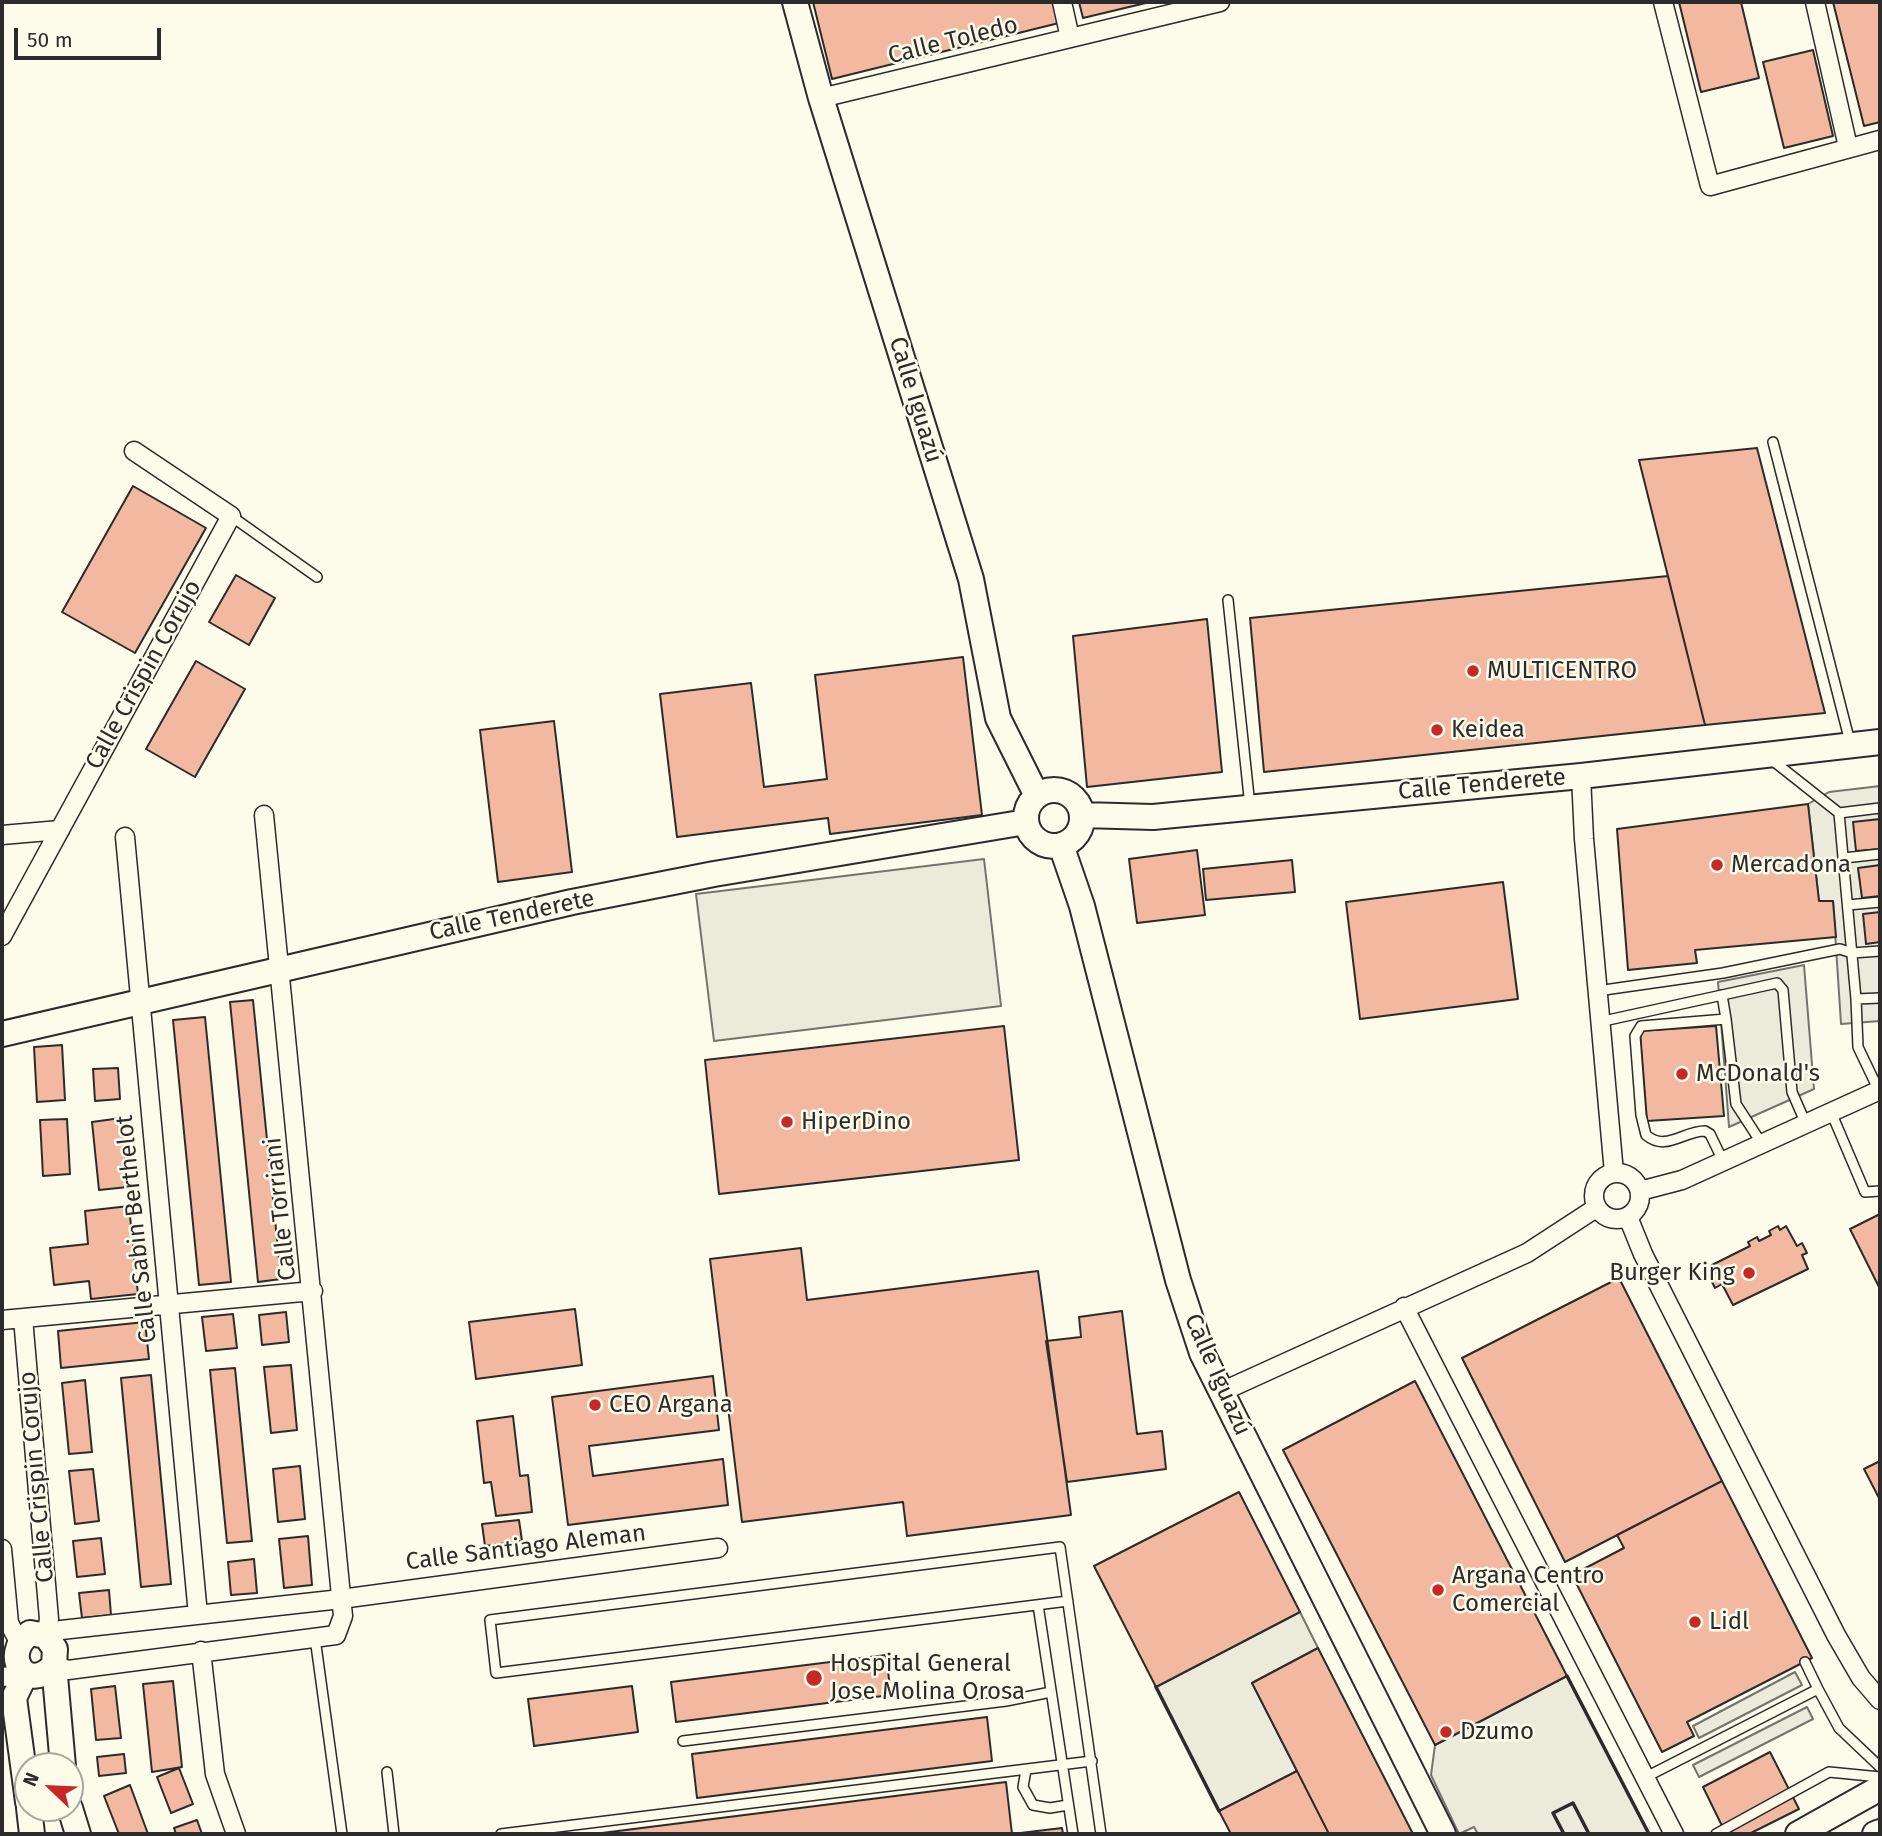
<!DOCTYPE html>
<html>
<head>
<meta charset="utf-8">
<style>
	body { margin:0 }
	#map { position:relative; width:1882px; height:1836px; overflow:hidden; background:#fdfbea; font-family:"Fira Sans",sans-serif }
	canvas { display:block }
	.frame { position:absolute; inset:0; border:4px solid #2b2b2b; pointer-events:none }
	.north { position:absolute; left:14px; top:1752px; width:70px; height:70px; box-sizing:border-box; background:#fdfbea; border:2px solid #a9a89e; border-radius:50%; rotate:293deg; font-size:19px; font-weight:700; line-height:28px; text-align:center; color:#2b2b2b }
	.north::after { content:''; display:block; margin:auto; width:24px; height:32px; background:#c62828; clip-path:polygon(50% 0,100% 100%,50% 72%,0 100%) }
	.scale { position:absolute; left:14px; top:28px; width:147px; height:32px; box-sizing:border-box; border:4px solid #2b2b2b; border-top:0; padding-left:9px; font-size:21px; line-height:24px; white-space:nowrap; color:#2b2b2b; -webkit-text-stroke:5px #fdfbea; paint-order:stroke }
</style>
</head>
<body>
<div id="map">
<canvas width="1882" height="1836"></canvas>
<div class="frame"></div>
<div class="north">N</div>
<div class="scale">50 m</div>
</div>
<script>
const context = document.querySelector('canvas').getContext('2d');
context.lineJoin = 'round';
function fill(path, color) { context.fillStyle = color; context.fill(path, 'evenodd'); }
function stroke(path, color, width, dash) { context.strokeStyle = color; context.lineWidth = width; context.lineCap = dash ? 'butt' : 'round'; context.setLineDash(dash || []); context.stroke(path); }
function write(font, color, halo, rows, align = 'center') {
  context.font = font + ' "Fira Sans",sans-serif'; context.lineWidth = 5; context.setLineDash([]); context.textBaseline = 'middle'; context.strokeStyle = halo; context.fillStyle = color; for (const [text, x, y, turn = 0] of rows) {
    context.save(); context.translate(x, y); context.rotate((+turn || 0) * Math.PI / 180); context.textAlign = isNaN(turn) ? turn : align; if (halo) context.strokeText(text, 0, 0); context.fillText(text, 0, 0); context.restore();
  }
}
const parking = new Path2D(`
	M1880,786V1021L1841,1024L1833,901H1819L1808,804L1829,792Z
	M984,859L1001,1006L714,1041L696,894Z
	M1804,965L1814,1089L1729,1127L1718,982Z
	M1300,1612L1318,1648L1252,1683L1297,1771L1219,1811L1156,1687Z
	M1795,1672L1802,1685L1699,1738L1693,1726Z
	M1567,1676L1649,1834H1478L1474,1827L1459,1834L1431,1775L1435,1745Z
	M1807,1707L1813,1719L1699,1777L1693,1765Z`);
fill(parking, '#eceadb');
stroke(parking, '#74746e', 2);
const building = new Path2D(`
	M813,2H1054L1059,23L832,79Z
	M1079,2H1150L1083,18Z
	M1679,2H1741L1759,78L1701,92Z
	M1833,2H1880V122L1864,126Z
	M1813,50L1833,136L1784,148L1763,62Z
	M1757,448L1825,713L1705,725L1639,460Z
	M133,486L206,528L135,653L62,612Z
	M236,575L275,598L249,645L209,622Z
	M1668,576L1705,725L1264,772L1250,618Z
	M1207,619L1222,772L1087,787L1073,636Z
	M963,657L982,815L830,834L828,818L677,837L660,694L751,683L764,787L827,779L815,675Z
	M196,661L245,689L195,777L146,749Z
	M554,721L572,872L498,882L480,730Z
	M1808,804L1819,901H1833L1836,937L1695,950L1697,963L1628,970L1617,829Z
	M1880,819V849L1856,851L1853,822Z
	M1197,850L1205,915L1137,923L1129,859Z
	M1292,860L1295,892L1206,900L1203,869Z
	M1880,865V896L1862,898L1858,868Z
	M1503,882L1518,999L1360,1019L1346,902Z
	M1880,912V942L1866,944L1863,914Z
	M253,1000L281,1279L258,1282L230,1002Z
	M205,1017L231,1282L199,1285L173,1020Z
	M1004,1026L1019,1160L719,1194L705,1060Z
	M1716,1026L1724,1116L1647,1121L1640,1031Z
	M62,1045L65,1100L37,1102L34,1047Z
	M118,1068L120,1099L95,1101L93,1069Z
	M121,1118L128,1187L99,1190L92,1122Z
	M67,1119L70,1174L43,1176L40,1120Z
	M129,1206L138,1294L91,1299L89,1281L54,1285L50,1248L88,1244L85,1211Z
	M1880,1214V1289L1850,1229Z
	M1778,1226L1780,1230L1786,1226L1797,1246L1802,1243L1807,1253L1802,1255L1808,1269L1733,1305L1722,1284L1715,1288L1709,1276L1716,1272L1712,1265L1750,1246L1748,1242L1757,1237L1759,1241L1771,1235L1769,1231Z
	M801,1248L807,1300L1038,1271L1071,1515L907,1536L903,1502L742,1522L710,1259Z
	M1619,1278L1722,1481L1565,1562L1462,1358Z
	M575,1309L582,1365L476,1379L469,1322Z
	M1122,1311L1137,1434L1162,1431L1166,1469L1067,1482L1046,1341L1081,1337L1079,1317Z
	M286,1312L289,1342L262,1345L259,1315Z
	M233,1314L237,1348L206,1351L202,1317Z
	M145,1322L149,1359L61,1368L58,1331Z
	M291,1365L297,1430L271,1433L264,1367Z
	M235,1368L252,1541L227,1543L210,1370Z
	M151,1375L171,1584L141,1587L121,1378Z
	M713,1376L719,1430L589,1446L593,1476L723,1459L728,1505L568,1525L552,1397Z
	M85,1380L92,1452L69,1454L62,1383Z
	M1415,1381L1567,1676L1435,1745L1283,1450Z
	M513,1416L520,1476L528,1475L532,1512L496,1516L491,1482L484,1483L477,1421Z
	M1880,1461V1500L1864,1469Z
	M300,1466L305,1519L278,1522L273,1469Z
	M93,1469L99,1521L75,1524L69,1471Z
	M1722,1481L1812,1658L1687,1722L1694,1736L1662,1752L1572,1575L1624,1548L1617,1535Z
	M1239,1492L1300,1612L1156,1687L1094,1566Z
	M519,1520L522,1541L485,1546L482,1524Z
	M308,1536L312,1585L284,1588L279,1539Z
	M101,1538L105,1574L77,1577L73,1541Z
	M254,1559L257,1593L231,1595L228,1562Z
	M109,1590L111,1615L82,1618L79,1593Z
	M1318,1648L1413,1834H1329L1297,1771L1252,1683Z
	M886,1655L891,1695L676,1722L671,1682Z
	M173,1681L182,1767L152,1772L143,1684Z
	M115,1686L121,1738L96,1740L91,1689Z
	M632,1686L638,1732L534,1746L528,1699Z
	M987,1717L992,1761L697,1798L692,1754Z
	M1770,1752L1799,1809L1749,1834H1726L1703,1787Z
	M124,1754L126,1773L99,1776L97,1757Z
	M179,1768L193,1804L171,1813L157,1777Z
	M1297,1771L1329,1834H1231L1219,1811Z
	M1006,1782L1012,1834L1062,1828L1063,1834H594Z
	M130,1785L148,1834H119L104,1796Z
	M197,1820L202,1834H176L174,1828Z`);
fill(building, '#f2b8a0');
stroke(building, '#2b2b2b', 2);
const lane = new Path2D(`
	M1773,442L1850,742
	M231,516L317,577
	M1228,600L1250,806
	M1772,760L1839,813L1856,999L1858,1047L1879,1091
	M1839,813L1880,808
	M1844,858L1880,854
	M1848,905L1880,902
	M1597,991L1723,973L1840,949L1852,953L1880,951
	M1722,995L1726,1019
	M1856,999L1880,998
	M1599,1022L1777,983L1783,990L1792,1092L1806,1124
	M1831,1112L1865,1192L1880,1191
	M1723,1161L1710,1134L1705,1131C1683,1131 1666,1152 1646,1135L1641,1115L1635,1036L1641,1026L1726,1019L1736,1104L1762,1144
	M1068,1601L496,1673L490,1620L1060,1547L1101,1834
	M1038,1605L1073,1834
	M315,1638L342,1834
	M1818,1689L1839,1728L1880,1767
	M683,1741L1006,1701L1051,1692
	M1026,1770L1023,1787L1033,1805L1050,1808L1068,1805
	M387,1772L394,1834
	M1646,1777L1818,1689L1805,1662
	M501,1834L1092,1761
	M1716,1834L1829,1772L1880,1777`);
const street = new Path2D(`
	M1062,2L1070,38
	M1663,2L1710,186L1880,140
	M1815,2L1848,147
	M821,98L1220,2
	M1581,776L1584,839L1614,1173
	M2,835L60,830
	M125,837L198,1615
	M2,936L231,516L134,451
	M1594 1196a23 23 0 1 1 46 0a23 23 0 1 1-46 0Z
	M1640,1191L1682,1180L1880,1090
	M1628,1217L1643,1254L1836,1635L1861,1678L1880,1700
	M1404,1307L1674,1834
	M23,1318L49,1619L46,1636
	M2,1320L313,1291
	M1221,1392L1527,1253L1596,1208
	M2,1549L9,1623L18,1640
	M46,1636L61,1630L341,1599L718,1548
	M201,1651L215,1774L236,1834
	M54,1665L68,1670L336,1635L343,1616L264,815
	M2,1677L25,1675`);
const secondary = new Path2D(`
	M795,2L821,98L971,579L998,718L1037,796
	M1026 818a28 28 0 1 1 56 0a28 28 0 1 1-56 0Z
	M1082,815L1153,817L1581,776L1880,742
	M1061,845L1082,906L1178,1280L1202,1353L1443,1834
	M2,1034L572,902L714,874L1026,822
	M54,1665C27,1695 0,1655 30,1633L46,1636L55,1649L54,1665L63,1766
	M25,1675L14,1698L28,1802
	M29,1808L32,1834
	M70,1808L78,1834
	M1798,1834L1880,1788
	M1875,1834L1880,1832`);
stroke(lane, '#2b2b2b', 12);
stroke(street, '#2b2b2b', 21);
stroke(secondary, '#2b2b2b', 28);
stroke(lane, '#fdfbea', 9);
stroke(street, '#fdfbea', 18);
stroke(secondary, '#fdfbea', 24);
stroke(new Path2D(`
	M1567,1676L1649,1834
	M1156,1687L1219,1811
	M1564,1834L1553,1813L1573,1803L1589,1834`), '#2b2b2b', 3.5);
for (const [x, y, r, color] of [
	[1473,671,7,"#c62828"],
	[1437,730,7,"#c62828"],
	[1717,865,7,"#c62828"],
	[1682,1074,7,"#c62828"],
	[787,1122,7,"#c62828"],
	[1749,1273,7,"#c62828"],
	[595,1405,7,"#c62828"],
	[1438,1590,7,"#c62828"],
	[1695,1622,7,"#c62828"],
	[814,1678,9,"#c62828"],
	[1446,1732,7,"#c62828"]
]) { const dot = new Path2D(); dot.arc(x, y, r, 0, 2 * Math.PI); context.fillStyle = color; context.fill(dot); stroke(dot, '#fdfbea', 2.5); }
write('24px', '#2b2b2b', '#fdfbea', [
	["Calle Toledo",953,41,-14],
	["Calle Iguazú",915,400,73],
	["Calle Crispin Corujo",144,675,-61],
	["Calle Tenderete",1482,785,-5],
	["Calle Tenderete",512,916,-12],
	["Calle Torriani",281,1209,-96],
	["Calle Sabin Berthelot",137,1229,-96],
	["Calle Iguazú",1217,1375,66],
	["Calle Crispin Corujo",37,1477,-95],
	["Calle Santiago Aleman",526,1548,-7]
]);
write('24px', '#2b2b2b', '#fdfbea', [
	["MULTICENTRO",1487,671],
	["Keidea",1451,730],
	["Mercadona",1731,865],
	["McDonald's",1696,1074],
	["HiperDino",801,1122],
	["Burger King",1735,1273,"right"],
	["CEO Argana",609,1405],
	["Argana Centro",1452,1576],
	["Comercial",1452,1604],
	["Lidl",1709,1622],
	["Hospital General",830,1664],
	["Jose Molina Orosa",830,1692],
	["Dzumo",1460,1732]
], 'left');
</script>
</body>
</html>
